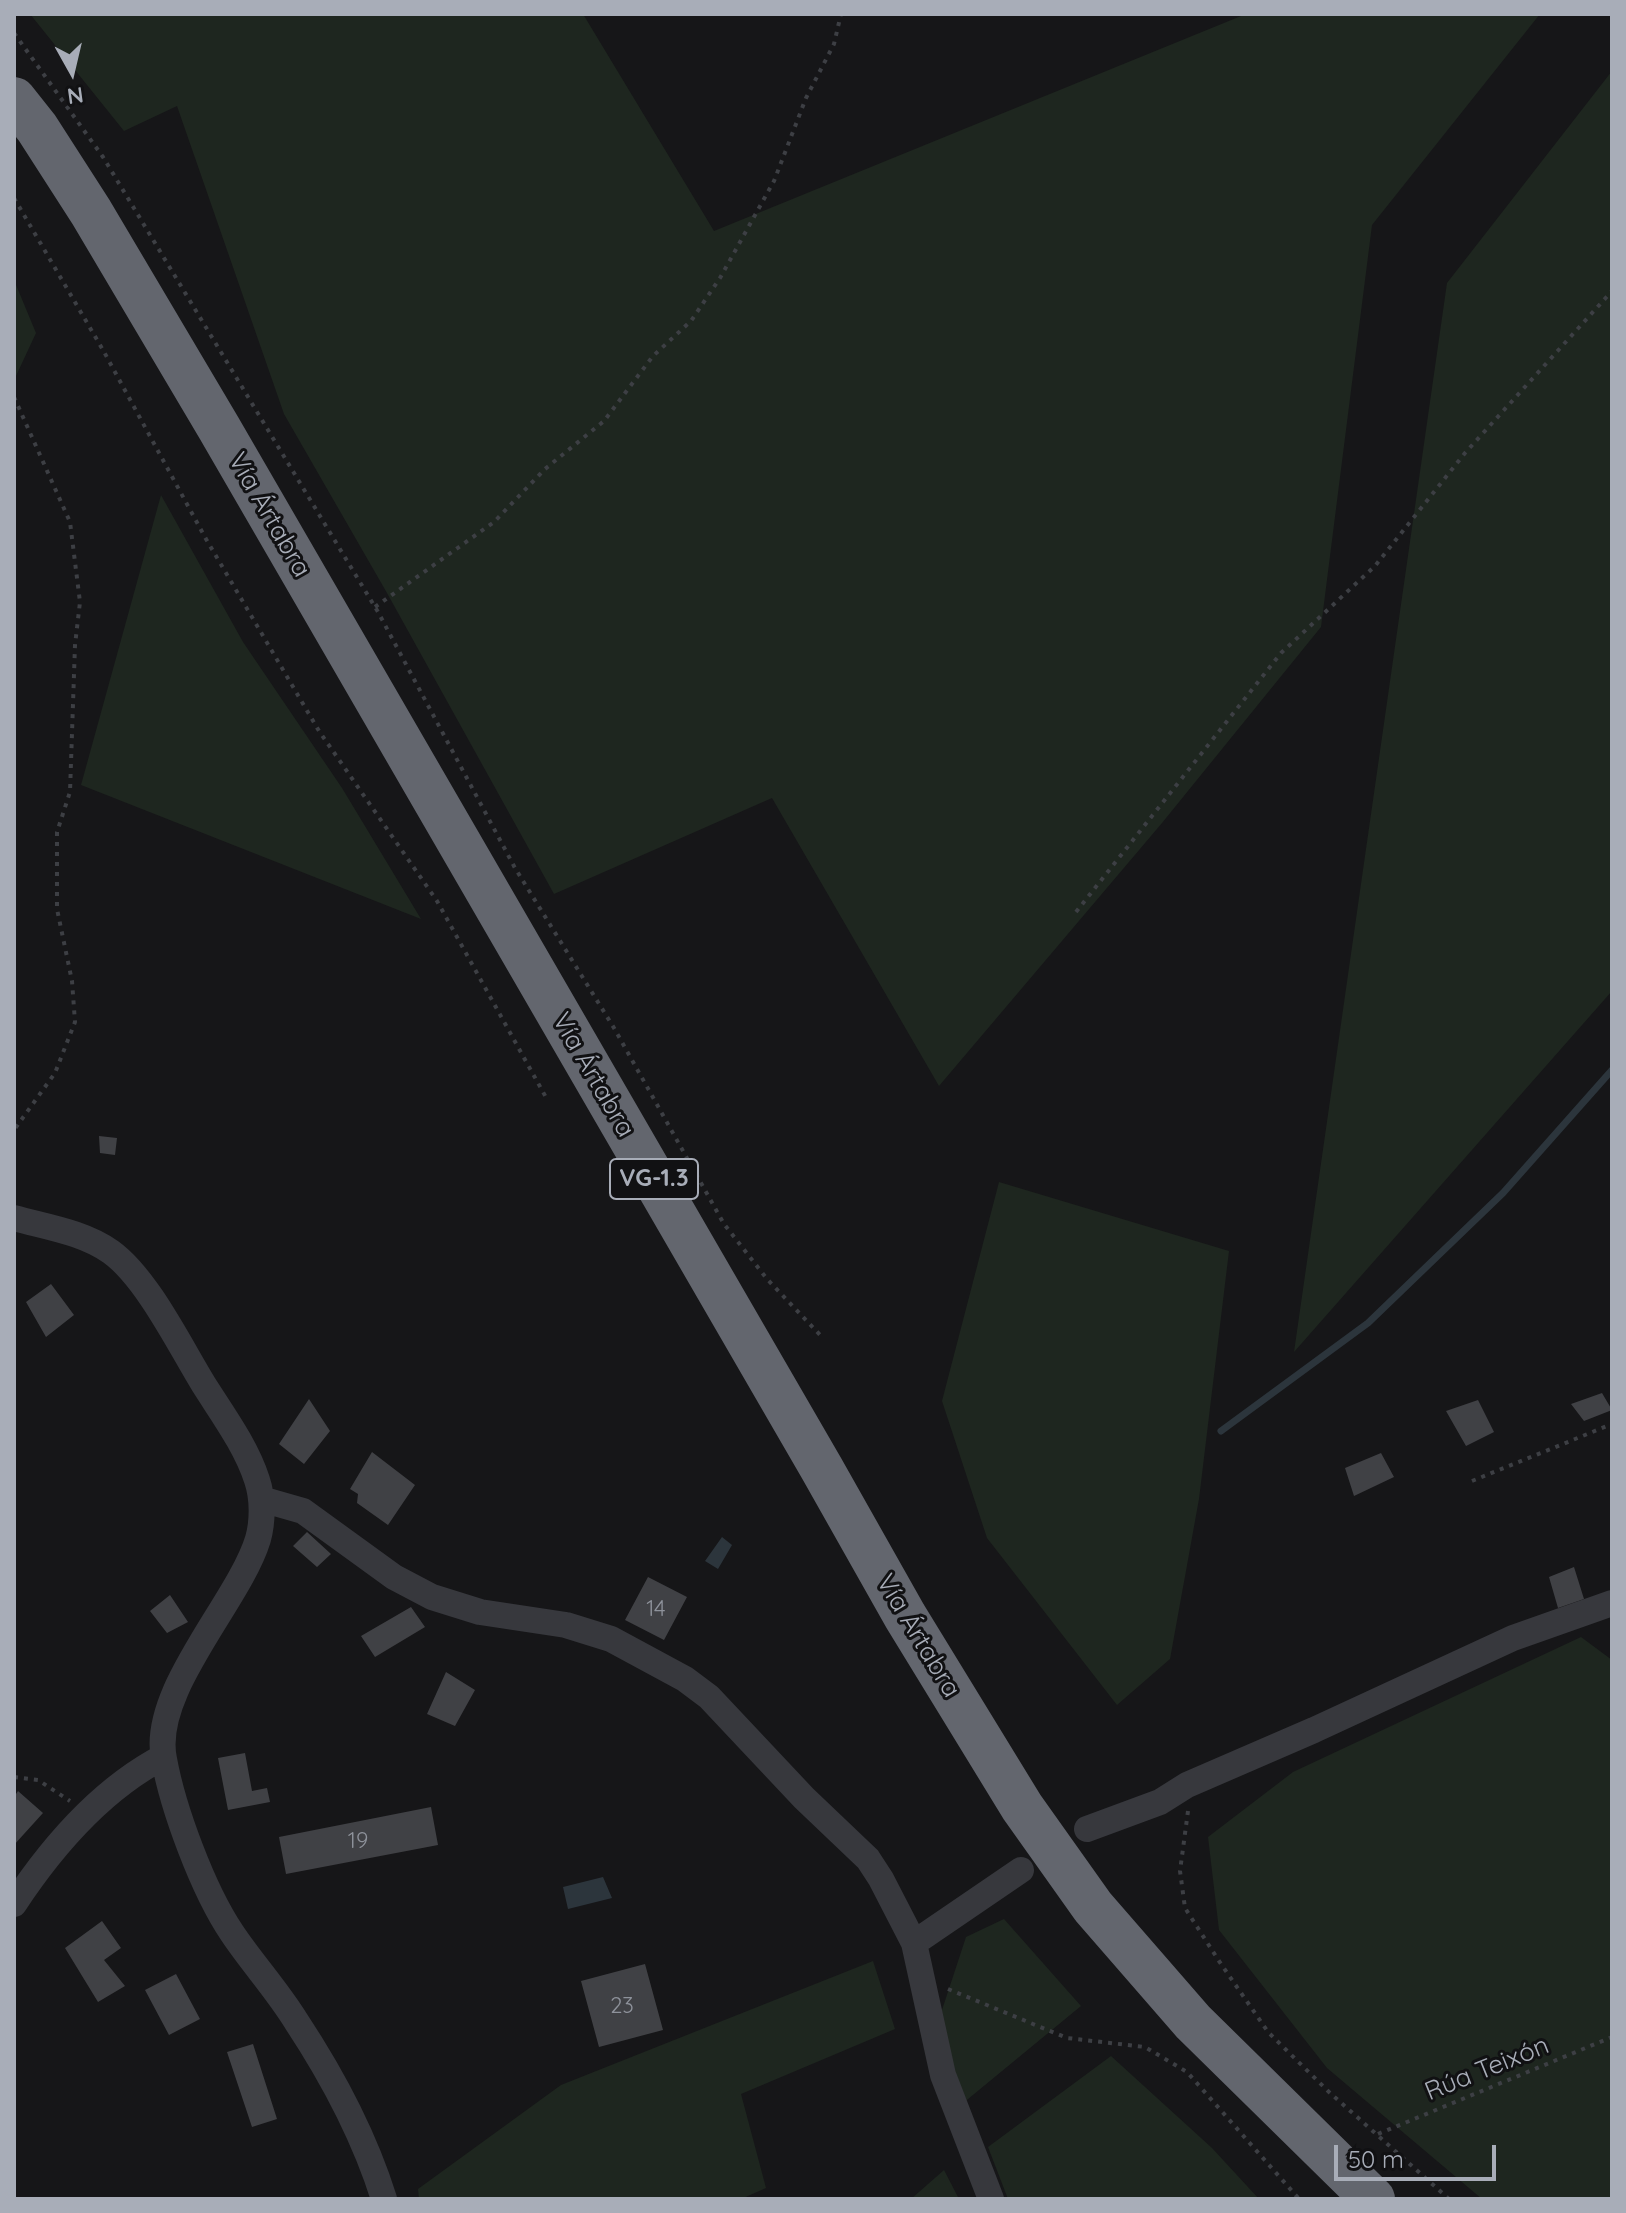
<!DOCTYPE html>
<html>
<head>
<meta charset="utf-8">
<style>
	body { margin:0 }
	#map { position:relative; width:1626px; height:2213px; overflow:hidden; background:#161618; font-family:Quicksand,sans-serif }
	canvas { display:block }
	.frame { position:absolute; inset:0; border:16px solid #a8adb8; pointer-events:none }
	.north { position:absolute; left:32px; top:32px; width:80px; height:80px; -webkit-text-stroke:6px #111113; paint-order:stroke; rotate:172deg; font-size:22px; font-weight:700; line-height:32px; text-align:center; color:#a8adb8 }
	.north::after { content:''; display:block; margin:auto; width:28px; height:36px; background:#a8adb8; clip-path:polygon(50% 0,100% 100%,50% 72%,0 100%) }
	.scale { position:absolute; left:1334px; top:2145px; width:162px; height:36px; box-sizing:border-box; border:4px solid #a8adb8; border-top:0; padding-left:10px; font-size:24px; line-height:28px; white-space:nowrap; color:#a8adb8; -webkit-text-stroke:6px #111113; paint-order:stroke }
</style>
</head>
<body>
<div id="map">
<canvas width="1626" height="2213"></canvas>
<div class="frame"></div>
<div class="north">N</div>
<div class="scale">50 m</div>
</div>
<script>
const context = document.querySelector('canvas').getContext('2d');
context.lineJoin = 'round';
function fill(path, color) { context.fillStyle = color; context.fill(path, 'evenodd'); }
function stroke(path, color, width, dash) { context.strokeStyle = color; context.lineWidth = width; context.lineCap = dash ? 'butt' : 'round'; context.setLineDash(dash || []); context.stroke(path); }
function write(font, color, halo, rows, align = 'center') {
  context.font = font + ' Quicksand,sans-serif'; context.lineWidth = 6; context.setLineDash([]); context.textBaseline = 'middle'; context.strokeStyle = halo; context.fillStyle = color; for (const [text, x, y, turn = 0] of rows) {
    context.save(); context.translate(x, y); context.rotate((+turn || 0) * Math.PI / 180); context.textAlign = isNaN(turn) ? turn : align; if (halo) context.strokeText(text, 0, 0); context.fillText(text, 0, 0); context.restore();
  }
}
fill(new Path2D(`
	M30,14H583L714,231L1246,14H1540L1372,225L1321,627L1162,823L939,1086L772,798L554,894L387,593L284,414L177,106L124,131Z
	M1612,71V991L1294,1352L1447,283Z
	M14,280L36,333L16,376L14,374Z
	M161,495L243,642L342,788L421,919L81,785Z
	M999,1182L1229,1251L1199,1499L1170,1659L1117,1705L987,1538L942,1401Z
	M1581,1637L1612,1660V2199H1482L1327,2068L1219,1930L1208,1837L1293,1772Z
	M1004,1919L1081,2006L962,2104L941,2013L966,1937Z
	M873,1961L895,2029L741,2094L766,2188L741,2199H419L418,2189L561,2085Z
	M1111,2056L1212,2148L1259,2199H1008L988,2147Z
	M944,2170L959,2199H911Z`), '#1e261f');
fill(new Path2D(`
	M722,1537L732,1545L718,1569L705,1561Z
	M603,1877L612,1898L568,1909L563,1887Z`), '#2c353c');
stroke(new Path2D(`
	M1221,1431L1368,1323L1503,1193L1612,1070`), '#2c353c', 7);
fill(new Path2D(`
	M99,1136L117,1138L115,1155L100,1153Z
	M51,1284L74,1315L46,1337L26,1302Z
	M1602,1393L1612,1410L1584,1421L1571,1404Z
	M309,1399L330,1431L304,1464L279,1444Z
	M1478,1400L1494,1432L1466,1446L1446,1411Z
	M372,1452L415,1485L388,1525L357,1503L358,1494L350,1489Z
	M1381,1453L1394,1477L1354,1496L1345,1468Z
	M307,1532L331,1554L317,1567L293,1546Z
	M1574,1567L1584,1599L1558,1608L1549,1577Z
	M648,1577L687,1597L664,1640L625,1620Z
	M170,1595L188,1622L167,1633L150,1611Z
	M411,1607L425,1627L375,1657L361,1636Z
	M446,1672L475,1690L455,1726L427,1714Z
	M245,1753L252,1791L267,1788L270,1802L228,1810L218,1758Z
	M18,1791L43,1813L14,1845V1797Z
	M431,1807L438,1845L286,1874L279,1837Z
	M102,1921L121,1948L104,1960L125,1986L98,2002L65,1948Z
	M645,1964L663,2030L599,2047L581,1981Z
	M176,1974L200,2019L169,2035L145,1990Z
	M253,2044L277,2119L252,2127L227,2052Z`), '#404145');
stroke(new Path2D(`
	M14,33L103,157L378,612L515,868L614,1028L724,1224L767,1279L821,1336
	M14,198L103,350L206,539L319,731L437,901L548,1101
	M14,397L70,522L80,602L75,645L70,792L57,832V909L72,981L75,1022L55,1073L14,1130
	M375,607L494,522L545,469L604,421L653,356L691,321L720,278L774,181L806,98L834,44L841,14
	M1076,912L1281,653L1375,566L1465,453L1612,291
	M1472,1481L1612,1424
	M14,1777L38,1780L70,1801
	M1188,1811L1180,1871L1185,1908L1219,1961L1268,2032L1329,2092L1449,2199
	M948,1989L1067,2038L1145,2047L1187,2072L1299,2199
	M1378,2134L1612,2037`), '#3d3f44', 4, [4, 6]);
stroke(new Path2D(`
	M14,1218C46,1227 83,1232 111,1252C147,1278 180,1346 204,1385C223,1415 246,1446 257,1480C263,1498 263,1521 258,1539C239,1602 150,1691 164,1759C173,1809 203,1890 232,1933C252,1963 277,1990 296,2021C333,2077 364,2135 384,2199
	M261,1499L303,1511L394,1577L432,1597L480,1612L566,1625L611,1639L685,1679L709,1697L804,1798L868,1859L881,1879L914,1943L943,2075L991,2199
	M1087,1829L1160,1802L1187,1785L1314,1730L1513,1638L1612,1603
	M14,1904C51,1848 102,1789 163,1757
	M914,1943L1021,1870`), '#37383d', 26);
stroke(new Path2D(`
	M14,99L37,128L91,212L219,428L822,1469L905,1616L1022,1807L1093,1907L1193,2022L1373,2199`), '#63666e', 44);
write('22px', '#8e929b', null, [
	["14",656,1609],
	["19",358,1841],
	["23",622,2006]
]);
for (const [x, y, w] of [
	[654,1179,88]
]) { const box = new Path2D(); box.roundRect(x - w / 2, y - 20, w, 40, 6); context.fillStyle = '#111113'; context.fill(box); stroke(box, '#a8adb8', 2); }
write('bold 24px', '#a8adb8', null, [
	["VG-1.3",654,1179]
]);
write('26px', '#a8adb8', '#111113', [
	["Vía Ártabra",269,515,60],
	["Vía Ártabra",593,1075,60],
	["Vía Ártabra",918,1636,59],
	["Rúa Teixón",1487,2069,-22]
]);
</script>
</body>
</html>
